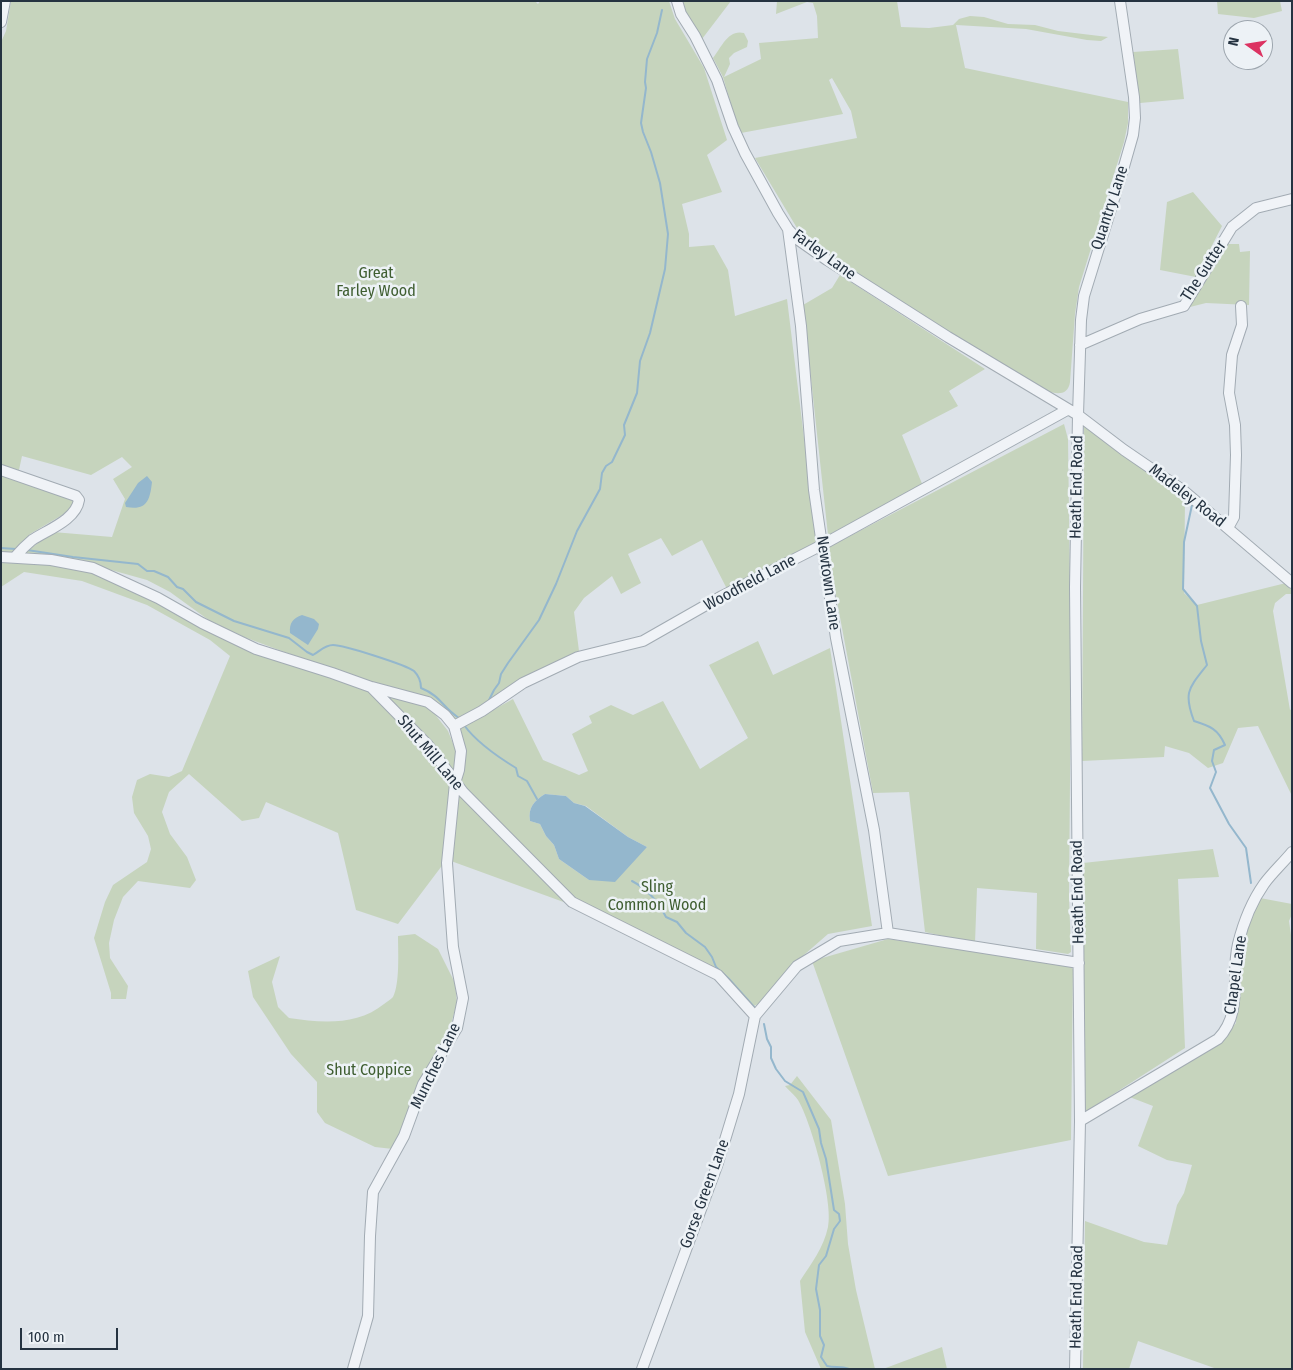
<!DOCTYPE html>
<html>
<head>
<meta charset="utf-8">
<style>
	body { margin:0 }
	#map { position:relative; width:1293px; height:1370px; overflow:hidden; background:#dde3e9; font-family:"Fira Sans Condensed",sans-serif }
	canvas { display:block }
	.frame { position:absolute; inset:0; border:2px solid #253341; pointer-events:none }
	.north { position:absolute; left:1223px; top:20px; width:50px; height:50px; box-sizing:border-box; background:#edf2f6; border:1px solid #9da6ae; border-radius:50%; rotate:283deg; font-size:14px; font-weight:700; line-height:20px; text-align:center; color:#253341 }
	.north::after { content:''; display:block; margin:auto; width:18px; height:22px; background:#dc3362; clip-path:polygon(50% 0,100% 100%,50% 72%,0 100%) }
	.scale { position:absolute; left:20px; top:1328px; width:98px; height:22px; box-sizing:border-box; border:2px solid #253341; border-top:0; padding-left:6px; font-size:15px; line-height:18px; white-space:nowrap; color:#253341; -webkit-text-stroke:4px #edf2f6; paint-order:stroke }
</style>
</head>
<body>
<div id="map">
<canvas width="1293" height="1370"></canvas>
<div class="frame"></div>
<div class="north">N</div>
<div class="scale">100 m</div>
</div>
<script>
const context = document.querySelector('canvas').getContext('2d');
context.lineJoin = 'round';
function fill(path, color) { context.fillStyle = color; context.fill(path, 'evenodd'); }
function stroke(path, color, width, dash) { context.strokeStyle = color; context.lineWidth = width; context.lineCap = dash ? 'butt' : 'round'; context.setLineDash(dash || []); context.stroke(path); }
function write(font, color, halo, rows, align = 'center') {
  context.font = font + ' "Fira Sans Condensed",sans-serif'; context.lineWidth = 5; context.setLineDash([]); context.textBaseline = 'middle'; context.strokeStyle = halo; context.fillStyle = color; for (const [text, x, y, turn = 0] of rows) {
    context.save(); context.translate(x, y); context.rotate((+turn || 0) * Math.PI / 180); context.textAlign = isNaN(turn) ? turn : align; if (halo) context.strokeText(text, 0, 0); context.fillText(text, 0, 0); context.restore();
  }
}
fill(new Path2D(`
	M11,1H535L538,4L540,1H669L675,19L704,68L727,140L707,155L722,192L682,204L689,234V247L714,245L728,270L735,316L787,299L817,544L727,589L702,540L672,556L661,538L628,554L641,583L621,594L612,576L584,598L574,612L579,651L530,675L452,725L430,699L376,684L338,672L244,637L210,621L170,592L147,580L61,556L23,554L53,532L112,537L125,499L113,479L132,467L122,457L91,475L22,456L19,470L1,465V42L6,31Z
	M681,1H731L702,39L685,13Z
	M777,1H897L901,27L929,28L953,25L959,19L970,16L984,17L1008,24L1035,25L1058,31L1108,37L1101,41L1087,40L1026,29L956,25L965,68L1128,102V123L1124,142L1079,287L1075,314L1070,382C1068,396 1057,394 1046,391L967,345L811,243L800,233L755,158L857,138L851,111L832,78L829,80L843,114L741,133L736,122L723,77L713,58C721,48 728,29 744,33L748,41L747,47L734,53L729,58L730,64L724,77L761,59L759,43L818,38L817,16L813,3L807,2L776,14Z
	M1217,1H1280L1282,11L1254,18L1218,14Z
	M1178,49L1184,99L1140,103L1133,52Z
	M1193,192L1222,226L1196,277L1160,270L1167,202Z
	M1227,244H1239L1240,252L1250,251L1249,305L1206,303L1186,308Z
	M840,275L985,369L949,391L958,406L902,435L923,486L828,535L803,305L832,288Z
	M1064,424L1068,439L1071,665L1069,896L1071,952L1068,954L1036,949L1037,893L977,888L975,943L925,932L909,792L873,793L827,548Z
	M1084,425L1185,499L1184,593L1197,605L1286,583L1292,591V594H1286L1275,603L1273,611L1290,710L1292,709V796L1258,726L1238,728L1223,763L1208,768L1189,753L1165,746L1164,757L1082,761Z
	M1,472L74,500V505L69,511L30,534L13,555L1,554Z
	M1,563L76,565L105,574L203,625L367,690L425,746L451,782L444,863L398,924L356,910L338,833L266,802L259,818L242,821L189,774L169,792L162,812L170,834L187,857L196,880L190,888L138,881L123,897L114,920L109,943L110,958L128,986L126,999H111V993L94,938L105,902L113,885L147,862L151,849L148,836L134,813L132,797L137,780L150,774L169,777L182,771L230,656L210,640L147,605L82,581L24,572L1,587Z
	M758,641L773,675L830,648L872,926L828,934L789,968L760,1003L752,1007L718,972L575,898L461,784C465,764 463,747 460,728L513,699L543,760L579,775L588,771L572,734L592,723L589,716L611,705L633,715L663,701L700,769L748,738L709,665ZM545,794L566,796L574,803L586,806L628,837L647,847L589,880L559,859L554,845L546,836L540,824L530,821C528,807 534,801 545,794Z
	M379,692L427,704L448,731L458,756L453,773Z
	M457,790L569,904L451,861Z
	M1213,849L1219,877L1178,879L1185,1048L1087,1111L1084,1110L1083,863Z
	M1260,898L1292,904V914L1289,921L1292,942V1369H1217L1138,1341L1129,1369H1083L1085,1221L1144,1242L1167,1245L1177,1205L1184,1193L1192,1165L1167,1160L1138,1146L1153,1106L1127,1096L1222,1039L1236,1023L1240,960L1247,929Z
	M415,934L438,949L455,983L457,1003L451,1024L393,1149L375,1147L325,1123L317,1112V1082L291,1054L253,997L248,971L280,956L272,982L278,1007L289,1018C321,1023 357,1026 384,1004C387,1002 391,999 393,997C400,984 398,951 398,936Z
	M888,939L1069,965L1073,969L1071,1140L888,1176L812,961Z
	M797,1076L831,1120L845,1204L848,1244L856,1290L875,1369H821L805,1332L800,1281C811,1264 824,1247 828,1227C834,1204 811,1121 798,1100C795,1095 789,1091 785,1086L790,1085Z
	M942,1347L947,1369H883Z`), '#c6d4bd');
fill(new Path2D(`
	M147,476L152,482C150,500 147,511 126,507L125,503L138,483Z
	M302,615L314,619L319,624L318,629L308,645L290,633C289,623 293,618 302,615Z
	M545,794L566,796L574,803L585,806L628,837L647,847L615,882L589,880L559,859L554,845L546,836L540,824L530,821C528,807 534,801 545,794Z`), '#94b7cd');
stroke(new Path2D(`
	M1192,505L1184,542L1183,589L1197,606L1201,641L1207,665C1189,688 1183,692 1194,721C1210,726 1218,729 1225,745L1214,750L1212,761L1216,772L1210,788L1229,824L1246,848L1251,883
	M1,548L16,549
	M27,550L73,557L138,564L147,571H154L168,577L177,587L183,589L196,602L234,621L289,638L307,652L313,655C320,651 325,645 333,645C344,645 406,665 414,671C419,676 421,681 421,688C441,696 442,707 459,718
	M489,700L494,690L499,683L501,674L508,663L539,620L556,584L577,531L600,489L602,473L606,466L612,462L625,435L624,425L637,393L640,361L650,333L665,269L668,234L660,183L651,152L643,132L641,123L646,88L645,82L647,59L657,33L662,10
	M464,725C477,743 498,757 516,768L518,776L527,781L537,799
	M632,881C647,889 658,901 666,917L677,922L686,933L705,947L712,957L716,967L729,979L755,1008
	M764,1024L767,1039L771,1047V1058L776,1069L785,1081L803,1092L819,1129L821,1143L826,1159L834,1210L839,1214L840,1221L834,1229L826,1256L819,1265L816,1289L820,1310V1336L824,1345L821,1357L827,1366C835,1368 841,1366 849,1369`), '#94b7cd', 2);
const minor = new Path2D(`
	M677,1L681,14L695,36L717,80L733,127L745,153L778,213L788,229L797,239L827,260L948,337L1078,415L1124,450L1184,491L1292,583
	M1,22L5,1
	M788,229L801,326L814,490L822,545L836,638L874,830L888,933
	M1080,345L1140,319L1184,306L1232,227L1256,208L1292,199
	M1,470L76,496L79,500C76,520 47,530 32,540C26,545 21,550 15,557
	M1228,528L1234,517L1236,455L1235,425L1229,393L1232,355L1242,325L1241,306
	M1,557L51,560L93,568L158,598L202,623L256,649L332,673L371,687L428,745L463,792L572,902L718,975L755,1016
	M372,687L428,702L445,715L454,726
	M1080,1121L1218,1039C1244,1012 1230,976 1238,944C1243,924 1252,901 1264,884C1272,873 1283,863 1292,852
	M353,1369L368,1316L370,1236L373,1192L404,1136L423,1084L457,1028L463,998L453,947L447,863L455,783L459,770L461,751L454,726L482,711L523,683L578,657L643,641L722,596L822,545L1067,410
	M642,1369L717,1166L739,1094L755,1016L797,966L839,941L888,933L1079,963
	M1075,1369L1080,1121L1075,587L1078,415L1081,320L1084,296L1123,170L1133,135L1135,118L1134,97L1120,1`);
stroke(minor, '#a2abb3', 12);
stroke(minor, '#f0f3f7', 10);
write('16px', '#253341', '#edf2f6', [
	["Quantry Lane",1110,208,-72],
	["Farley Lane",824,255,36],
	["The Gutter",1204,271,-57],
	["Heath End Road",1077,487,-89],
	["Madeley Road",1187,496,38],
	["Woodfield Lane",750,583,-28],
	["Newtown Lane",828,583,82],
	["Shut Mill Lane",430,753,50],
	["Heath End Road",1078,892,-91],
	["Chapel Lane",1236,975,-82],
	["Munches Lane",436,1066,-64],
	["Gorse Green Lane",705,1194,-70],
	["Heath End Road",1077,1297,-89]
]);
write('16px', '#3f5e31', '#edf2f6', [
	["Great",376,274],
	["Farley Wood",376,292],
	["Sling",657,888],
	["Common Wood",657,906],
	["Shut Coppice",369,1071]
]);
</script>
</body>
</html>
